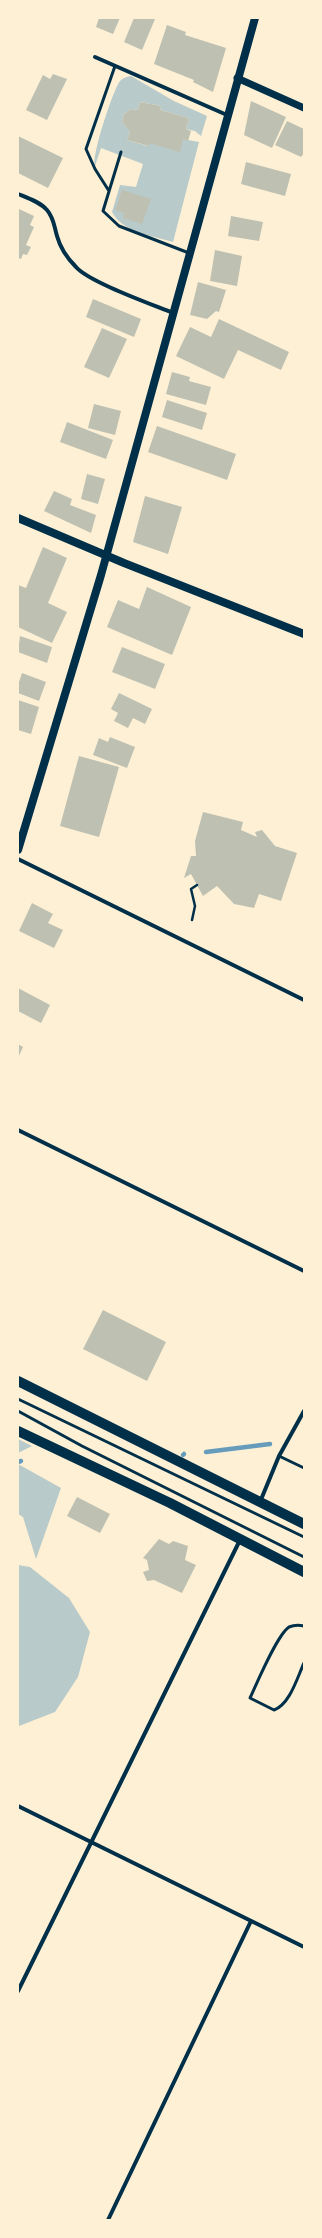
<!DOCTYPE html>
<html>
<head>
<meta charset="utf-8">
<style>
	body { margin:0 }
	#map { position:relative; width:322px; height:2238px; overflow:hidden; background:#fdf0d5; font-family:Lato,sans-serif }
	canvas { display:block }
	.frame { position:absolute; inset:0; border:19px solid #fdf0d5; pointer-events:none }
</style>
</head>
<body>
<div id="map">
<canvas width="322" height="2238"></canvas>
<div class="frame"></div>
</div>
<script>
const context = document.querySelector('canvas').getContext('2d');
context.lineJoin = 'round';
function fill(path, color) { context.fillStyle = color; context.fill(path, 'evenodd'); }
function stroke(path, color, width, dash) { context.strokeStyle = color; context.lineWidth = width; context.lineCap = dash ? 'butt' : 'round'; context.setLineDash(dash || []); context.stroke(path); }
fill(new Path2D(`
	M131,76L174,101L207,116L201,136L195,131L186,129L189,118L160,110L161,106L140,102L138,110L131,109L124,114L122,122L130,132L127,140L148,146L149,143L183,139L199,142L173,242C153,236 122,232 112,212L120,185L136,187L143,164L101,148L95,166C91,157 113,90 120,81C123,78 126,77 131,76Z
	M18,1439L32,1446L18,1453Z
	M18,1464L61,1488L36,1559L23,1517L18,1514Z
	M18,1565L30,1567L69,1598L90,1632L78,1677L55,1712L19,1726Z`), '#b9caca');
stroke(new Path2D(`
	M206,1452L270,1444
	M183,1455L184,1454
	M18,1462L21,1461`), '#669bbc', 4.5);
fill(new Path2D(`
	M99,18H120L113,34L96,27Z
	M134,18L155,19L142,50L124,42Z
	M167,25L186,32L185,35L226,48L213,92L193,82L194,80L154,64Z
	M53,74L67,79L47,120L26,110L43,75L50,79Z
	M251,101L286,117L272,148L244,135Z
	M140,102L161,106L160,110L189,118L186,129L191,131L188,141L183,139L180,152L149,143V146L127,140L130,132L122,122L124,114L131,109L138,110Z
	M287,121L304,129V153L301,157L275,145Z
	M18,136L63,158L48,188L18,173Z
	M246,162L291,174L285,196L241,184Z
	M122,190L151,199L142,224L123,218L124,213L115,210Z
	M19,209L34,216L30,225L34,227L26,245L31,247L27,255L23,254L21,259L18,258Z
	M231,216L263,222L259,241L228,236Z
	M215,250L242,256L237,286L210,281Z
	M198,282L226,290L219,312L216,311L207,319L190,315Z
	M93,299L141,319L134,337L86,317Z
	M219,319L289,352L281,370L221,342L238,350L224,379L176,356L190,327L211,337Z
	M102,328L127,339L109,378L84,367Z
	M172,372L190,377L189,381L211,387L206,405L166,394Z
	M167,400L207,413L202,430L162,417Z
	M94,404L121,411L115,435L88,428Z
	M67,422L113,440L106,459L60,442Z
	M157,426L236,454L227,480L148,452Z
	M87,474L105,479L98,504L81,499Z
	M54,491L72,499L70,505L96,515L91,533L44,511Z
	M145,496L182,507L168,554L133,542Z
	M43,547L67,558L48,603L67,612L52,643L18,627V585L26,588Z
	M147,587L191,607L172,655L107,627L118,600L139,609Z
	M20,636L52,647L47,663L18,652Z
	M122,647L165,664L155,689L112,672Z
	M22,673L46,682L39,701L18,693V685Z
	M119,693L152,709L145,724L133,718L128,728L114,721L118,713L111,709Z
	M18,700L39,707L31,734L18,730Z
	M110,737L135,747L127,768L93,755L99,738L108,742Z
	M79,756L119,767L99,837L60,826Z
	M203,812L243,822L241,830L257,837L255,832L262,830L275,846L297,853L281,901L259,894L254,908L234,904L217,886L203,896L191,874L184,878L191,856H196L195,841Z
	M32,903L53,914L48,923L63,930L54,948L19,931Z
	M18,988L50,1005L41,1023L18,1011Z
	M18,1044L23,1047L18,1058Z
	M103,1310L166,1342L147,1381L83,1349Z
	M77,1497L110,1514L100,1533L67,1516Z
	M159,1539L169,1544L173,1541L188,1546L185,1560L196,1565L182,1593L154,1580L147,1581L143,1572L149,1570L147,1560L143,1558Z`), '#bec0b2');
stroke(new Path2D(`
	M192,920L195,906L191,889L197,885`), '#003049', 2.5);
stroke(new Path2D(`
	M121,152L103,211L119,226L189,253
	M109,191L95,169L86,149L115,66
	M18,1399L304,1537
	M18,1411L82,1446L304,1557
	M279,1456L304,1468
	M304,1626C299,1625 294,1625 289,1627C277,1635 257,1683 250,1698L274,1710C290,1704 297,1678 304,1663`), '#003049', 3);
stroke(new Path2D(`
	M95,57L227,115
	M18,194C28,198 40,202 47,210C54,218 54,226 57,236C60,247 68,259 76,267C89,282 151,304 173,313
	M18,859L304,1000
	M18,1130L304,1271
	M260,1502L279,1456L304,1411
	M18,1806L304,1947
	M18,1991L240,1540
	M108,2220L251,1921`), '#003049', 4);
stroke(new Path2D(`
	M237,78L304,108`), '#003049', 7);
stroke(new Path2D(`
	M18,518L124,563L304,634
	M18,850L101,575L255,18`), '#003049', 8);
stroke(new Path2D(`
	M18,1381L304,1524
	M18,1431L170,1503L304,1572`), '#003049', 10);
</script>
</body>
</html>
